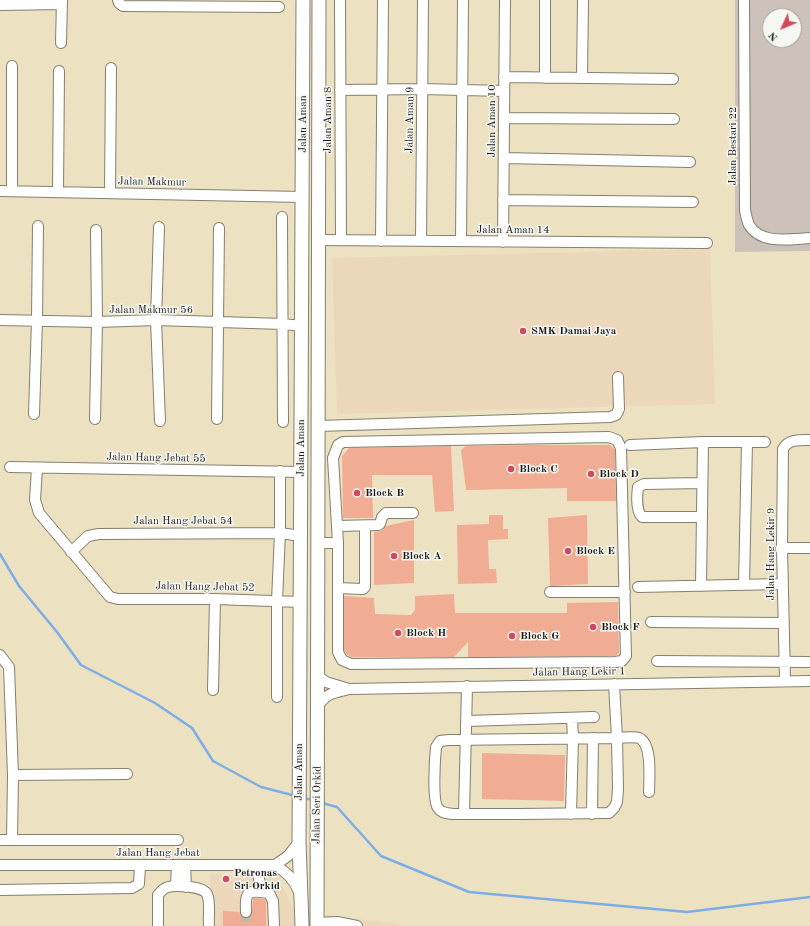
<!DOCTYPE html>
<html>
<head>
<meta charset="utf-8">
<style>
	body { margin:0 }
	#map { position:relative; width:810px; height:926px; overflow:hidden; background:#ece2c2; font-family:"Old Standard TT",serif }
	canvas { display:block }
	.north { position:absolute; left:762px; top:8px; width:40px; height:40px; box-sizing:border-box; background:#f6f6f2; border:1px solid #9f9f9c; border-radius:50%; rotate:226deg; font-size:11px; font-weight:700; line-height:16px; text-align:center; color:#1c1c1c }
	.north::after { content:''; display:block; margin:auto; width:14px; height:18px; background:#d1495b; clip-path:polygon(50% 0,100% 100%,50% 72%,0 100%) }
</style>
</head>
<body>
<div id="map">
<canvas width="810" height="926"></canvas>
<div class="north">N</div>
</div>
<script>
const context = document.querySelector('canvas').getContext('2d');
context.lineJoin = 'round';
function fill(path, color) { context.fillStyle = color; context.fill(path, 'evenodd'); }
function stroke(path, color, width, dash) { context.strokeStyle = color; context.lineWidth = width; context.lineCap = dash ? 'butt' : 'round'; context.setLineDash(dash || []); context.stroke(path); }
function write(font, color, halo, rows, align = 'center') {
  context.font = font + ' "Old Standard TT",serif'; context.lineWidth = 3; context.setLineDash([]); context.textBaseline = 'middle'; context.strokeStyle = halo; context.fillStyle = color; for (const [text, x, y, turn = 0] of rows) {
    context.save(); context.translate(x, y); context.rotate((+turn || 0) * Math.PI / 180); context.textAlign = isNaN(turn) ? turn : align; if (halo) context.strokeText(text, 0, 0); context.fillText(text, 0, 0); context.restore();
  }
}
fill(new Path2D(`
	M710,249L715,404L337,414L332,258Z
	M210,874L279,878L295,912V926H214Z
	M325,915L399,924L406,926H325Z`), '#edd7bb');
fill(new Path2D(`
	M735,0H810V251L735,252ZM770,16H794V40H770Z`), '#ccc2b9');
stroke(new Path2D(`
	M0,554L19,586L57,632L81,665L155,703L192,728L213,761L261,787L296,796
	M303,798L313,800
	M322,803L337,807L381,856L469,892L687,912L810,897`), '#7dade7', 2.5);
fill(new Path2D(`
	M527,445H610L615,450L616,501H567V488L466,490L461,450L466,446Z
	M451,446L454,511L435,512L432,475H372L373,518H343L342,456L349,448Z
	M489,515H503V529H508V539L488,540L489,569H496L497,583L458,584L457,525L489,524Z
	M587,515L588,584L550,586L548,518Z
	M414,520V583L374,585V532L381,531L386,526Z
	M454,594L455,613H567V603L618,602L619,653L615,656L468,657V642L454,657H352L347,655L344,650V596L374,598L375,614L411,615L415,610V596Z
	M482,753L565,755L564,801L482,799Z
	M253,898L265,899L266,903V926H223V911L239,912L243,917L246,918L250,917L252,912Z`), '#f0ad93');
stroke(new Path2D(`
	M246,912V926`), '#c2baa1', 10, [10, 5]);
const minor = new Path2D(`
	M118,0L119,3L123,6L279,7
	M340,0L341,240
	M744,0L745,210C746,214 747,221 749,225C761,245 790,239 810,238
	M0,5L61,4
	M61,43L62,0
	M12,66V191
	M504,77L673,79
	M545,78V0
	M582,78L583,0
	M340,90L422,89L504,91
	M504,118L674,119
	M504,158L690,162
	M0,191L302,197
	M58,192L59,71
	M110,193L111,68
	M503,200L693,202
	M282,217L283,422
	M159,227L156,320L160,421
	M319,240L707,243
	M381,241L383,0
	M421,241L423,0
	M461,241L463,0
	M503,242L505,0
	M0,320L97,322L156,320L283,324L302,326
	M34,414L37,320L38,226
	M95,419L97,322L96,230
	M217,419L219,228
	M318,426L610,417L616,415L619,409L618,377
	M609,437L617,440L621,448L626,656L622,661L615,662L351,664L342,660L338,652V543L333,458L338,445L343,442Z
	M630,445L703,442H765
	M10,467L301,472
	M37,468L35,500L39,513L110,597L118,599H215L301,602
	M702,517H642C636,511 637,495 638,487L644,484L702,483
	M337,526L378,525L380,524L382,517L386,513H413
	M318,543H338
	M782,548H810
	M71,552L88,536L99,534L280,533L301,536
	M744,585L747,442
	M701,586L703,442
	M638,587L783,584
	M338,588L363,589L365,587V526
	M550,592H625
	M651,622L783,623
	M0,655L9,667L13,775L12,840
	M657,661L810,662
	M318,676L326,682L349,689
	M785,680L782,548L783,449C788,439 800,440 810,440
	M614,684L617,738L618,789L617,802L614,808L609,813L519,814H452C447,813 441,813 438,808C432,801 435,757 436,747L440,741L449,740L617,738C624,738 633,736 639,738C653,744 649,780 649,792
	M213,690L215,599
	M277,697V601L280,533V471
	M318,706C327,692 335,693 349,689L810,681
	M467,721L594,717
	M13,775L127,774
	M464,814L467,686
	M571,814L573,738L572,718
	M592,814L593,738
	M0,840H178
	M0,865H275C286,872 294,879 299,892
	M185,865L186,887
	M257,865L261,892
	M275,865L288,856L299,842
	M176,886L177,865
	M0,890L132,888L139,884L140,865
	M246,912C245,890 248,890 269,893L273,901L274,926
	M316,923L337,922L357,926
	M158,926V895C161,891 164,888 168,887C176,885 203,886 207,894C211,903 208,917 209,926`);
const major = new Path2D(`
	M302,926L299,842L303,0
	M317,926L319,0`);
stroke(minor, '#847f6f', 12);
stroke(major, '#847f6f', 15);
stroke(minor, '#fff', 10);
stroke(major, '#fff', 13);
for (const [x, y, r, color] of [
	[523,331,4,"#d1495b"],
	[511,469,4,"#d1495b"],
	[591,474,4,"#d1495b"],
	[357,493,4,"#d1495b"],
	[568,551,4,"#d1495b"],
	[394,556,4,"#d1495b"],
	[593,627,4,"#d1495b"],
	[398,633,4,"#d1495b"],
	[512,636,4,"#d1495b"],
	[226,879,4,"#d1495b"]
]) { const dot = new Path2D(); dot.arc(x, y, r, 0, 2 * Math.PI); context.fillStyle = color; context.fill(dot); stroke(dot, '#f6f6f2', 1.5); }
write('11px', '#1c1c1c', '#f6f6f2', [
	["Jalan Aman 8",328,120,-90],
	["Jalan Aman 9",410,120,-89],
	["Jalan Aman 10",492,121,-90],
	["Jalan Aman",303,124,-90],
	["Jalan Bestari 22",733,146,-90],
	["Jalan Makmur",152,182,1],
	["Jalan Aman 14",513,230],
	["Jalan Makmur 56",151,310],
	["Jalan Aman",301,448,-90],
	["Jalan Hang Jebat 55",156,458,1],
	["Jalan Hang Jebat 54",183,521],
	["Jalan Hang Lekir 9",771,554,-90],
	["Jalan Hang Jebat 52",205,587,1],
	["Jalan Hang Lekir 1",579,672,-1],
	["Jalan Aman",299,772,-90],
	["Jalan Seri Orkid",317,805,-89],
	["Jalan Hang Jebat",158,853]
]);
write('bold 11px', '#1c1c1c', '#f6f6f2', [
	["SMK Damai Jaya",531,331],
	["Block C",519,469],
	["Block D",599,474],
	["Block B",365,493],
	["Block E",576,551],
	["Block A",402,556],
	["Block F",601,627],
	["Block H",406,633],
	["Block G",520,636],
	["Petronas",234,873],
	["Sri Orkid",234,886]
], 'left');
</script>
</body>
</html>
